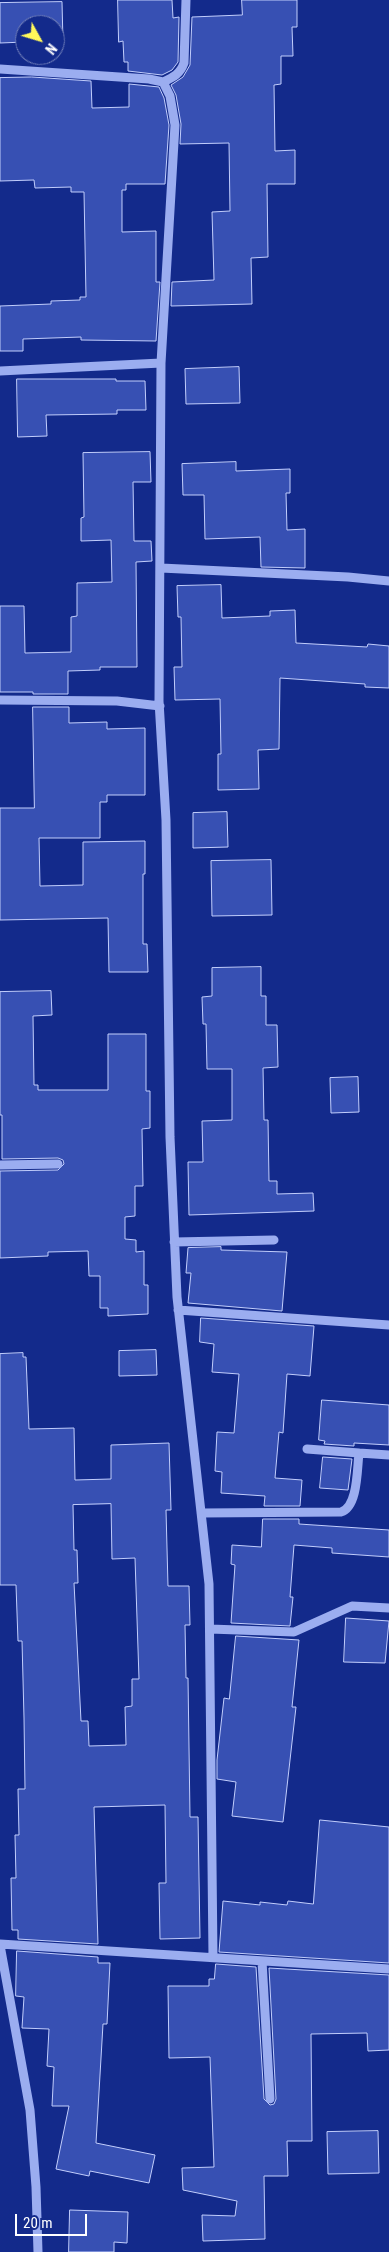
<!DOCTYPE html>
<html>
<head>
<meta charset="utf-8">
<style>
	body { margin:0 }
	#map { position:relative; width:389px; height:2252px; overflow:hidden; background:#132a8b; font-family:"Roboto Condensed",sans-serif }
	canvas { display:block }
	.north { position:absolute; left:15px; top:15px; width:50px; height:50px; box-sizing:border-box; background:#132a8b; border:1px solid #717fb9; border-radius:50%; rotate:129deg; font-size:14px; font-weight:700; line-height:20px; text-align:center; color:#fff }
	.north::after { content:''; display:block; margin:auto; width:18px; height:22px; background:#fff85a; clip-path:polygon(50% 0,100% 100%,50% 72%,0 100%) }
	.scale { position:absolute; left:15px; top:2214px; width:72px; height:22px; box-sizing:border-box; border:2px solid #fff; border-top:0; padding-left:6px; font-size:15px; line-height:18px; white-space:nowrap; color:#fff; -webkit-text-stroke:4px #132a8b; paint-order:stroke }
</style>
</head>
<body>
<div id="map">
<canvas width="389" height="2252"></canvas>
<div class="north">N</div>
<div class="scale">20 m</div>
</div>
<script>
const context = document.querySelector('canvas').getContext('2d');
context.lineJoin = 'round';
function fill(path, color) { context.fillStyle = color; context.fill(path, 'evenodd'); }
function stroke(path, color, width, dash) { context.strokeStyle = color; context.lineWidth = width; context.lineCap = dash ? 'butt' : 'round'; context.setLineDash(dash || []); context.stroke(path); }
const building = new Path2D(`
	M118,0H172L173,18L179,17L178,62L172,70L162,75L128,71V62H124L123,41L119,42Z
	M242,0H297V27H292L293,56H281V84L274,85L275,151L295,150V184H267L268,257L251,258L252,304L171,306L172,282L214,280L212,212L230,211L229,143L180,144L181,124L176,95L171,85L183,77L190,65L192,17L242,15Z
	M62,2L63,42H55V25H25V42L0,43V3Z
	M32,77L91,81L92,108L129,107V84L159,87L164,98L169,125L165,184H126V190H122V232L156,231V282H160L156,341L81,340V337L23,339V351H0V306L51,304V301L80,300V297H86L84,192H71V187L35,188L34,180L0,181V78Z
	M239,367L240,403L186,404L185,369Z
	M17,379H116V381H145L146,410H117V414L46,415L47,436L18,437Z
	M150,452L151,482H133L134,541H151L152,561L136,562L137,667H100V670L68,671V694H33V692H0V606H24L25,653L71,652V617L77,616V583L112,582L111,540L81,541V518L84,517L83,453Z
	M236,462V471L290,469V493H286L287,530L305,529V568L261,567L260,537L205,539L204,495H183L182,464Z
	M221,585L222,618L270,616V611L295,610L296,643L367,647L368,644L389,646V688L365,687V684L280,678L279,749L258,750L259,789L218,790V754H221L220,699L175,700L174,667H182L181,617H178L177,586Z
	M33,707H69V723L107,722V729L145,728V795H107V802H100V838H39L40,886L83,885V842L145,841V874H143V944H147L148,972H109L108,918L0,920V808H34Z
	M227,812L228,847L193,848V813Z
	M271,860L272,915L212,916L211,861Z
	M261,967V996H266V1025H277L278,1067L263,1068L264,1120H268L269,1181H277V1194L313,1193L314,1211L189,1215L188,1162H203L202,1121L232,1120V1069H207L206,1024H203L202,997L212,996V968Z
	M51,991L52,1015L33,1016L34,1085H38V1090H108V1034H146V1091H150V1128L142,1129L143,1186H135V1216L125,1217V1239L136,1240V1252L144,1251V1285H148V1314L108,1316V1308H100V1276H89L88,1251L48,1252V1256L0,1258V1171L58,1170L64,1164L63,1160L58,1158L2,1159V1115H0V992Z
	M358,1077L359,1112L331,1113L330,1078Z
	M221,1247V1250L287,1252L282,1311L188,1303L191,1273H186L188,1248Z
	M201,1318L314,1326L310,1376L287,1374L283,1433L279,1432L275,1478L302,1480L300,1506H264L265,1496L221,1493L222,1472L215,1471L217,1432L234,1433L239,1374L212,1372L214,1344L200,1342Z
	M156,1350L157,1375L119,1376V1351Z
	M23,1353V1357H26L29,1429L74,1428L75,1480L111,1479V1445L169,1443L171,1510H166L168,1586H189L190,1625H185L186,1678H188L190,1817H198L200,1938L160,1939L159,1883H166L165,1805L94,1807L98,1944L18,1939V1930H12L11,1878H16L15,1835H19L18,1789H25L24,1718L22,1641H18L16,1585H0V1354ZM111,1504L112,1559L135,1558L139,1679H132V1706L125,1707L126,1745L89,1746L88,1721H81L74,1583H78L77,1550H74L73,1505Z
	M322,1400L389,1405V1445L354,1443V1446L324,1444L325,1441L319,1440Z
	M323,1457L352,1459L348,1490L320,1488Z
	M263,1519H299V1524L389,1530V1557L332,1553V1548L294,1545L290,1597H293L290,1626L231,1623L235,1565L231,1564L232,1545L261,1547Z
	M346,1618L389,1621L385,1663L344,1662Z
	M236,1636L299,1640L292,1707H296L283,1822L232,1816L236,1782L217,1779V1760L224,1698L229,1699Z
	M320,1820L389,1827V1963L219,1952L223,1901L260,1905V1902L287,1905L288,1901L313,1904Z
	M17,1951L98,1957V1963H110L107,2024H103L96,2143L155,2155L149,2183L90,2171L89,2176L56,2169L69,2106H52L54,2067L47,2066L49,2029L22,2028L24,1997L16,1996Z
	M216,1964L256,1967L264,2099L270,2105L274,2104L276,2099L269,1968L389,1975V2050L368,2051L367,2033L311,2034L312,2141H287L288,2176H264L265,2239L203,2241L202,2215L235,2216L237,2201L183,2190L182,2168L214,2167L210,2057L169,2058L168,1986H209V1979H214Z
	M378,2131L379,2173L328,2174L327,2132Z
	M70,2210L128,2212L127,2243L114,2242V2252H69Z`);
fill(building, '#3750b3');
stroke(building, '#c2cefc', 1);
stroke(new Path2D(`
	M0,69L149,79L163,82L170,96L175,125L161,363L159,701L166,820L170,1137L177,1297L209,1584L213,1957
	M163,82C174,77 180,74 184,63L186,0
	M0,371L161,363
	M161,568L348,577L389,581
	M0,700L117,701L160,706
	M0,1165L58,1164
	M174,1242L274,1240
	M178,1310L389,1325
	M307,1449L359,1453
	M201,1513L341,1512C358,1507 357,1469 359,1453L389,1455
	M210,1629L294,1632L352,1606L389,1608
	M0,1944L389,1969
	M0,1945L30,2110L36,2187L38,2252
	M262,1961L270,2099`), '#9badf0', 9);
</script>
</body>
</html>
